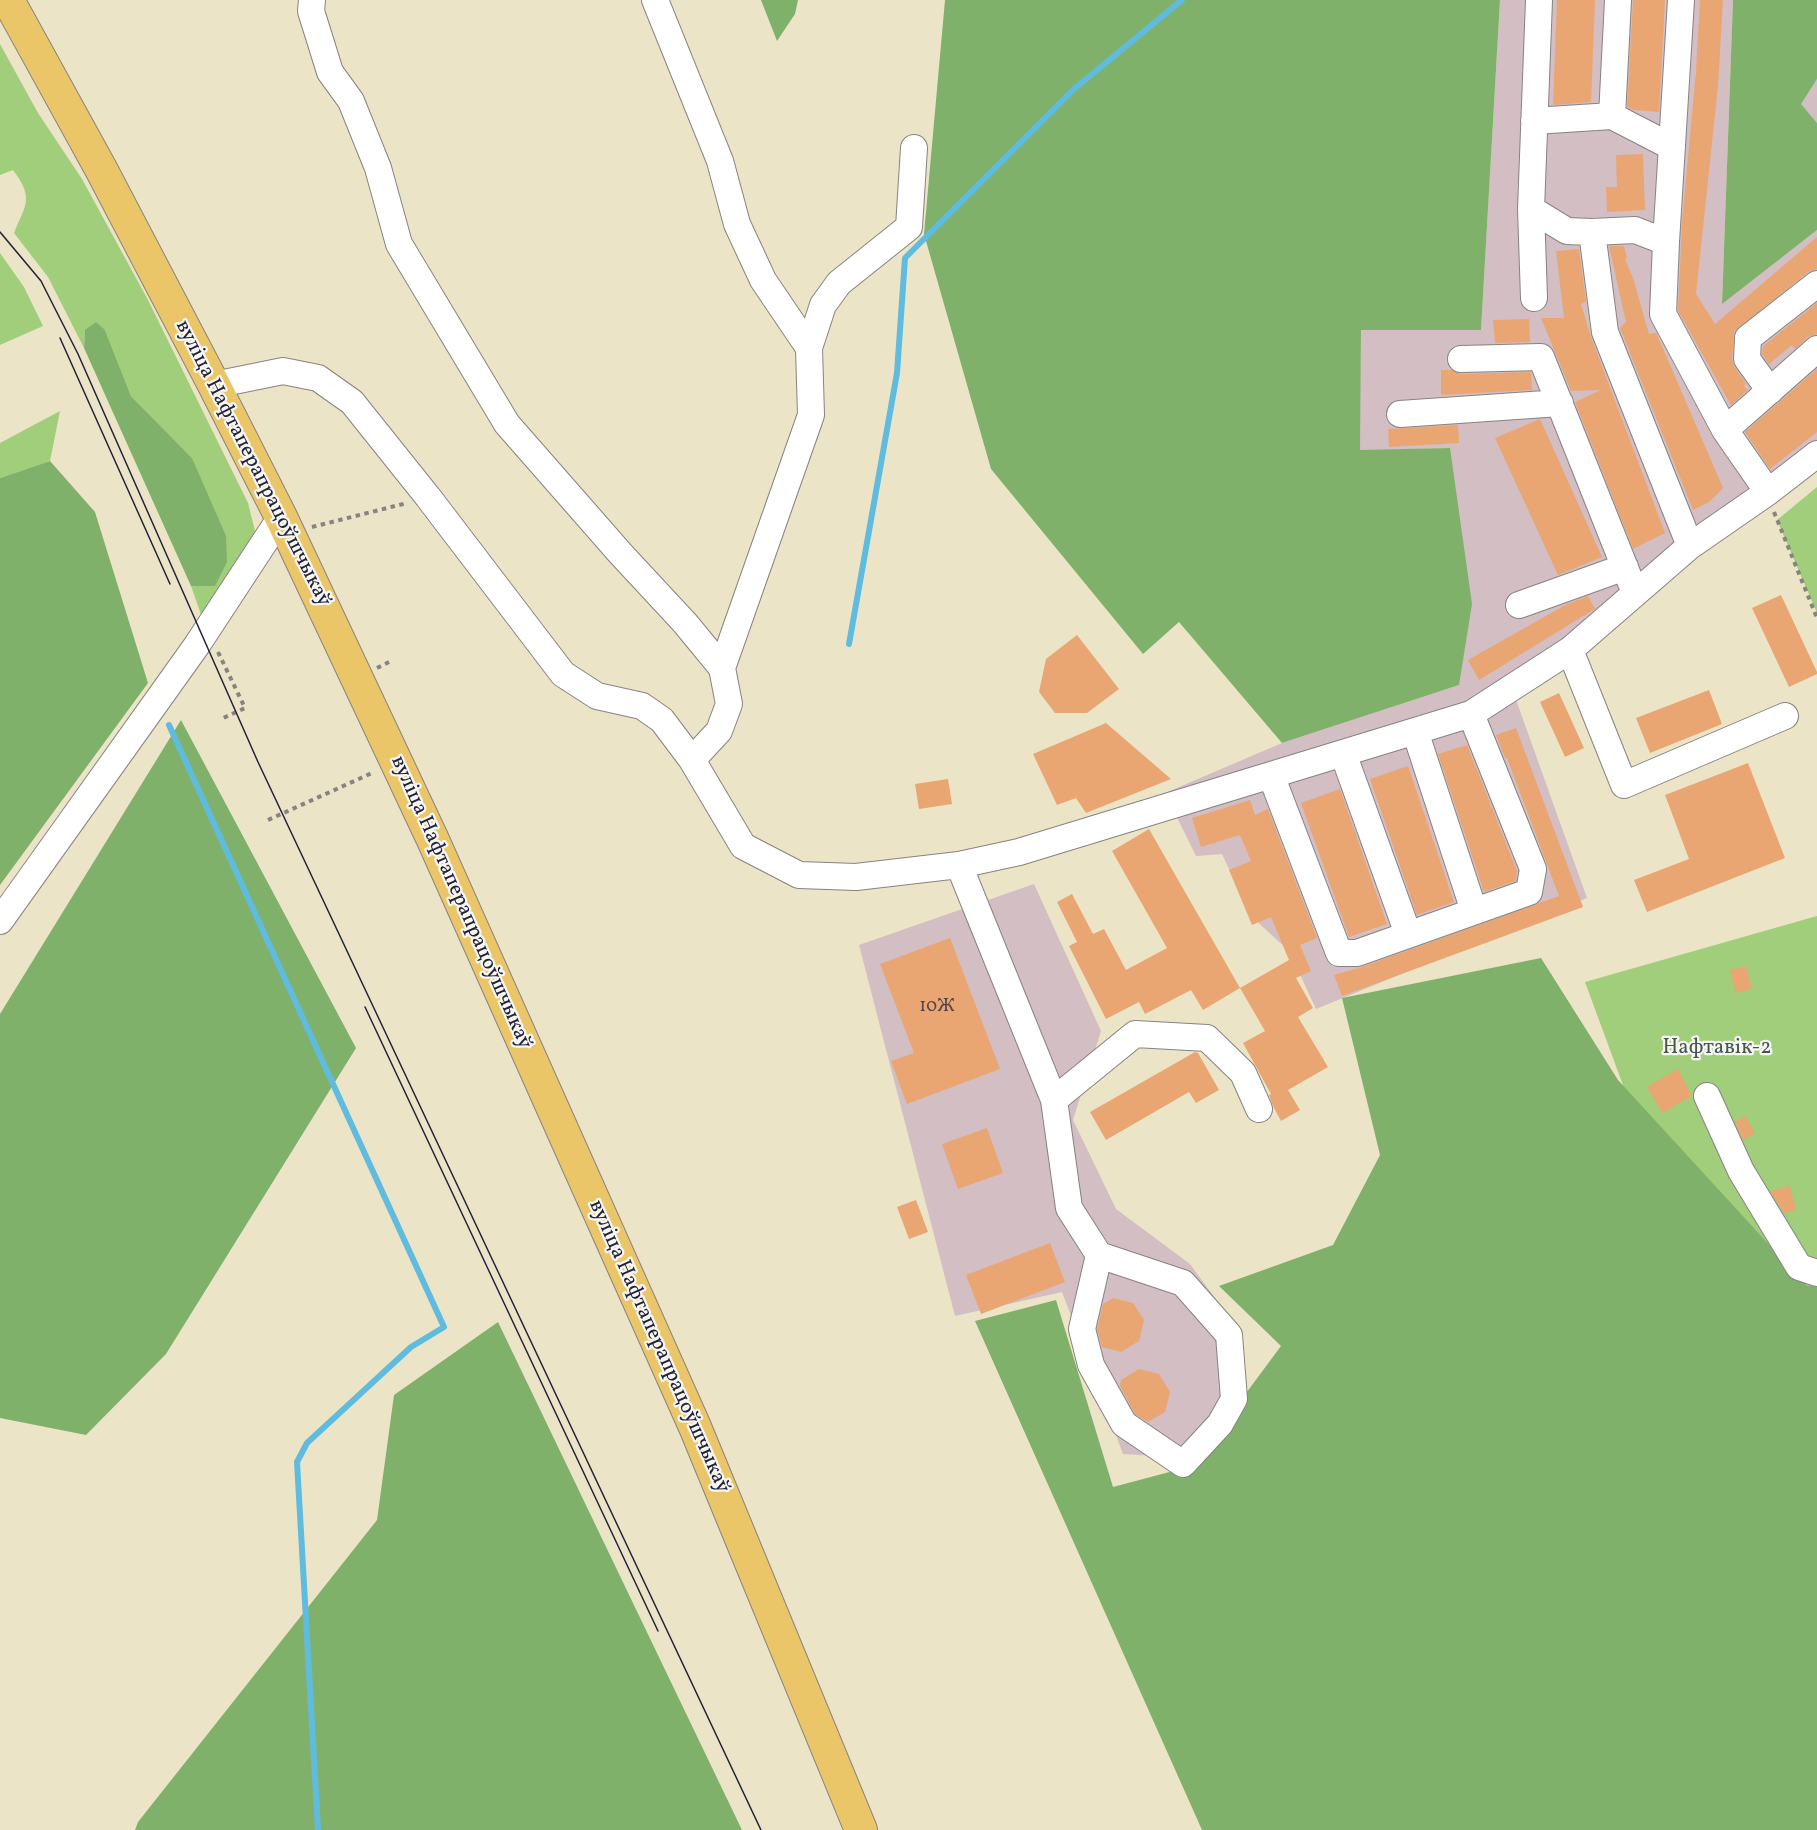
<!DOCTYPE html>
<html>
<head>
<meta charset="utf-8">
<style>
	body { margin:0 }
	canvas { display:block; background:#ece4c7 }
</style>
</head>
<body>
<canvas width="1817" height="1830"></canvas>
<script>
const context = document.querySelector('canvas').getContext('2d');
context.lineJoin = 'round';
function fill(path, color) { context.fillStyle = color; context.fill(path, 'evenodd'); }
function stroke(path, color, width, dash) { context.strokeStyle = color; context.lineWidth = width; context.lineCap = dash ? 'butt' : 'round'; context.setLineDash(dash || []); context.stroke(path); }
function write(font, color, halo, rows, align = 'center') {
  context.font = font + ' Vollkorn,serif'; context.lineWidth = 4.5; context.setLineDash([]); context.textBaseline = 'middle'; context.strokeStyle = halo; context.fillStyle = color; for (const [text, x, y, turn = 0] of rows) {
    context.save(); context.translate(x, y); context.rotate((+turn || 0) * Math.PI / 180); context.textAlign = isNaN(turn) ? turn : align; if (halo) context.strokeText(text, 0, 0); context.fillText(text, 0, 0); context.restore();
  }
}
fill(new Path2D(`
	M1500,0H1733L1722,303L1817,230V442L1515,697L1587,898L1316,1009L1289,951L1251,916L1222,854L1196,856L1165,793L1282,743L1459,685L1449,448L1359,451L1361,330H1481Z
	M1817,79V123L1800,104Z
	M1034,884L1101,1031L1073,1120L1116,1209L1190,1264L1242,1335L1224,1405L1186,1458L1123,1454L1062,1292L955,1316L859,945Z`), '#d2bec3');
fill(new Path2D(`
	M0,44L38,113L82,179L148,300L248,503L255,531L251,550L204,623L191,586H215L192,458L131,396L105,330H85L84,348L48,277L14,233C26,204 34,198 13,170L0,175Z
	M0,253L24,287L43,326L0,345Z
	M60,411L50,461L0,478V443Z
	M1817,487V613L1777,520Z
	M1817,916V1290L1786,1294L1652,1164L1585,982Z`), '#a0ce7b');
fill(new Path2D(`
	M761,0H798L795,14L777,41Z
	M945,0H1500L1481,330H1361L1360,450L1450,448L1472,604L1459,685L1282,743L1179,622L1143,654L991,469L924,234Z
	M1733,0H1817V79L1801,104L1817,123V230L1722,304Z
	M96,322L105,330L131,396L192,458L226,536L227,562L215,586H191L84,348L85,330Z
	M50,461L95,512L148,683L0,885V478Z
	M181,720L356,1048L166,1354L86,1435L0,1418V1014Z
	M1541,958L1618,1080L1807,1286H1817V1830H1202L975,1321L1056,1300L1113,1487L1192,1466L1281,1346L1219,1286L1333,1245L1380,1155L1342,998Z
	M498,1322L742,1830H135L138,1822L377,1520L394,1395Z`), '#80b16b');
stroke(new Path2D(`
	M849,644L897,373L905,258L1074,89L1182,0
	M169,725L444,1327L411,1347L307,1443L297,1462L318,1830`), '#60bcde', 6);
fill(new Path2D(`
	M1557,0H1595L1591,102L1553,105Z
	M1633,0H1665L1659,112L1634,110L1627,107Z
	M1700,0H1723L1718,86L1696,294L1715,324L1817,237V269L1808,272L1734,332L1732,359L1735,368L1746,384L1744,386L1748,390L1731,405L1678,311L1682,223L1696,71Z
	M1643,154L1645,210L1607,212L1606,187H1617L1616,155Z
	M1609,246H1624L1627,258L1625,259L1633,278L1649,334L1656,333L1658,337L1723,488L1709,502L1693,510L1620,328L1626,322Z
	M1579,249L1586,302L1581,304L1591,337L1665,533L1633,549L1575,402L1601,390L1571,391L1541,318H1564L1556,251Z
	M1817,303V334L1808,337L1795,349L1792,345L1769,364L1762,354L1763,346Z
	M1529,319L1530,342L1495,343L1493,320Z
	M1817,369V432L1770,469L1745,432Z
	M1441,370H1452L1461,374L1531,372L1532,390L1441,395Z
	M1540,419L1602,557L1558,575L1495,438Z
	M1458,425L1459,443L1389,447L1388,429Z
	M1781,595L1817,672V674L1789,687L1752,608Z
	M1588,596L1595,609L1593,610L1479,680L1468,660L1567,604Z
	M1077,635L1119,689L1087,713H1055L1039,692L1046,659Z
	M1709,690L1722,724L1650,753L1636,718Z
	M1559,693L1584,748L1565,757L1540,702Z
	M1106,723L1171,779L1086,813L1076,798L1057,805L1033,754Z
	M1516,728L1583,907L1342,996L1334,975L1362,967L1559,896L1507,758H1505L1496,735Z
	M1467,745L1517,871L1516,881L1484,892L1438,754Z
	M1748,763L1785,858L1647,912L1634,880L1689,859L1665,795Z
	M1408,766L1454,902L1417,915L1370,779Z
	M948,779L952,804L919,809L915,784Z
	M1340,789L1387,924L1349,937L1301,803Z
	M1250,800L1255,815L1268,809L1317,938L1300,945L1311,971L1296,978L1313,1008L1298,1017L1328,1067L1288,1090L1300,1110L1281,1121L1274,1108L1269,1095L1271,1094L1243,1043L1265,1031L1240,988L1289,960L1271,917L1252,925L1229,870L1251,861L1240,835L1201,847L1192,818Z
	M1149,829L1240,988L1203,1010L1191,990L1145,1014L1139,1002L1106,1019L1069,946L1077,942L1057,902L1072,894L1093,934L1104,929L1126,970L1167,948L1112,851Z
	M950,938L1000,1069L907,1104L891,1061L914,1053L880,964Z
	M1746,966L1752,989L1736,993L1730,970Z
	M1195,1052L1198,1053L1219,1090L1196,1103L1189,1092L1106,1140L1090,1112Z
	M1678,1069L1692,1096L1662,1113L1647,1087Z
	M1745,1116L1755,1133L1743,1140L1735,1122Z
	M987,1128L1003,1173L958,1189L942,1144Z
	M1790,1186L1796,1210L1784,1213L1770,1191Z
	M916,1200L928,1232L909,1239L897,1207Z
	M1050,1243L1065,1282L981,1314L966,1275Z
	M1113,1298L1133,1303L1144,1320L1139,1341L1121,1352L1102,1347L1097,1329L1103,1304Z
	M1139,1369L1159,1374L1170,1392L1165,1412L1148,1422L1135,1414L1120,1386L1121,1380Z`), '#eaa672');
const minor = new Path2D(`
	M312,0L311,11L330,72L351,101L378,168L399,244L507,424L620,553L685,623L722,668L729,704L719,731L692,760
	M655,0L720,161L737,224L763,280L809,348L811,415L722,668
	M1681,0L1666,242L1663,314L1725,430L1768,492
	M1612,116L1618,0
	M1534,121L1612,116L1672,147
	M1531,209L1567,231L1592,232L1635,230L1666,242
	M1592,232L1605,332L1690,546
	M1534,298L1531,209L1539,0
	M809,348L823,305L839,283L909,227L914,148
	M1461,359L1541,357L1635,593
	M214,385L283,371L318,378L352,402L428,497L563,674L597,696L642,706L662,720L692,760L743,846L799,875L856,877L959,865L1019,852L1471,714L1570,650L1690,546L1768,492L1817,454
	M1770,391L1747,359L1748,338L1817,284
	M1400,414L1560,403
	M1725,430L1817,349
	M1519,605L1625,567
	M1570,650L1624,785L1785,716
	M1415,731L1474,911
	M1343,753L1408,934
	M1271,775L1339,953H1357L1529,892L1533,869L1471,714
	M959,865L1054,1100L1069,1208L1099,1255L1183,1283L1229,1335L1234,1399L1220,1424L1183,1464L1124,1424L1091,1365L1082,1329L1099,1255
	M0,921L197,645L281,517
	M1707,1096L1741,1171L1799,1267L1817,1273
	M1054,1100L1135,1034L1207,1038L1243,1073L1259,1109`);
const major = new Path2D(`
	M8,0L101,169L214,385L281,517L433,840L695,1427L861,1830`);
stroke(minor, '#878381', 28);
stroke(major, '#878381', 34);
stroke(new Path2D(`
	M1774,512L1817,618
	M312,527L407,503
	M218,652L245,708L221,719
	M377,668L391,661
	M268,820L372,773`), '#878381', 4, [4.5, 4.5]);
stroke(minor, '#fff', 26);
stroke(major, '#ebc669', 32);
stroke(new Path2D(`
	M0,232L41,281L78,354L258,762L761,1830
	M60,338L170,584
	M365,1007L658,1631`), '#22223b', 1.5);
write('18px', '#544349', null, [
	["10Ж",937,1008]
]);
write('21px', '#22223b', '#f6f6f2', [
	["вуліца Нафтаперапрацоўшчыкаў",252,464,63],
	["вуліца Нафтаперапрацоўшчыкаў",460,903,66],
	["вуліца Нафтаперапрацоўшчыкаў",658,1347,66]
]);
write('21px', '#48564e', '#f6f6f2', [
	["Нафтавік-2",1717,1049]
]);
</script>
</body>
</html>
